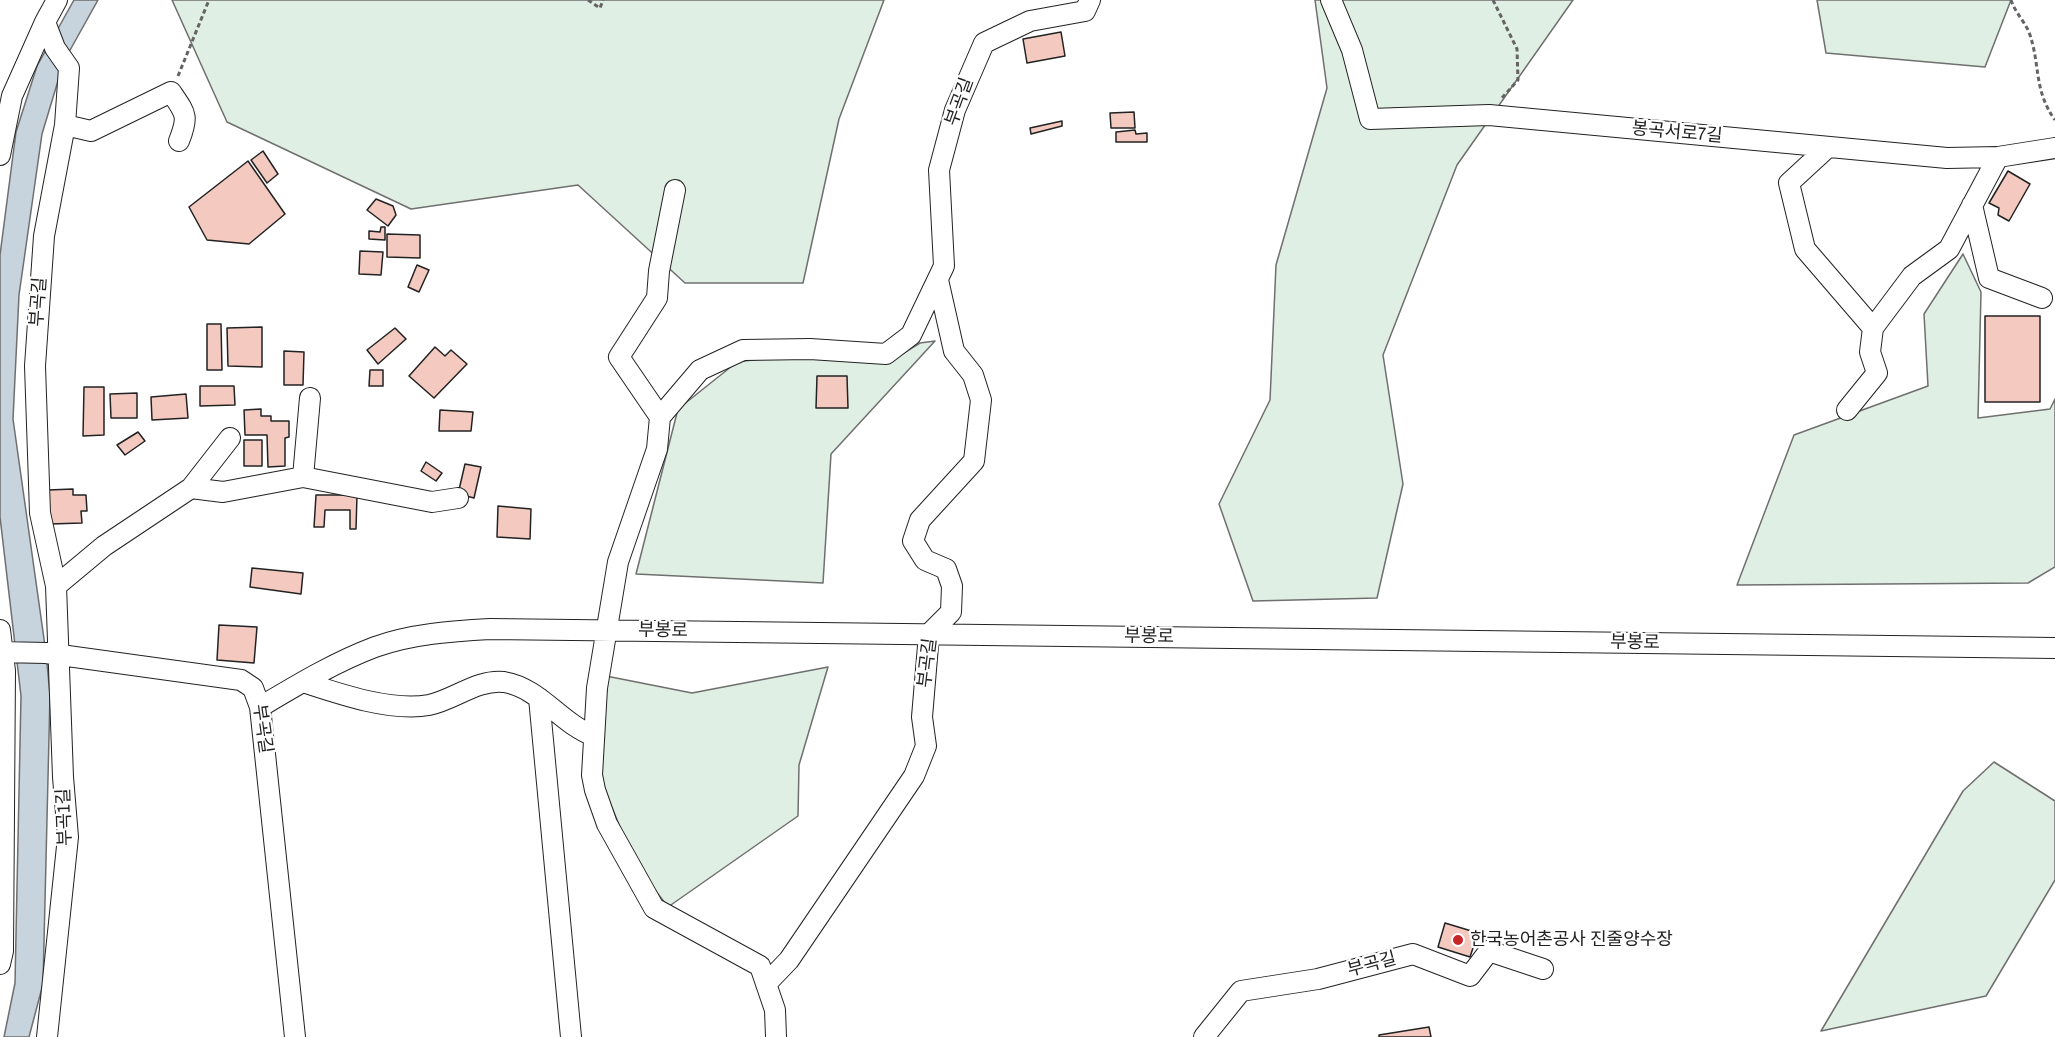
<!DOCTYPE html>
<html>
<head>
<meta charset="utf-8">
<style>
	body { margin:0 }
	canvas { display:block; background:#fff }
</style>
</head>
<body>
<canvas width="2055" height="1037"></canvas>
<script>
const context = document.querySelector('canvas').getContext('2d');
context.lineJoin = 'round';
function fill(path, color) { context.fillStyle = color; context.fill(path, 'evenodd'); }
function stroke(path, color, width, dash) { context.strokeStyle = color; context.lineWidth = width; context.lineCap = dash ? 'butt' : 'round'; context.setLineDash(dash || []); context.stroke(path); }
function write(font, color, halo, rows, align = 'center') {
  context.font = font + ' "Archivo Narrow","Noto Sans KR",sans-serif'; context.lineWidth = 4.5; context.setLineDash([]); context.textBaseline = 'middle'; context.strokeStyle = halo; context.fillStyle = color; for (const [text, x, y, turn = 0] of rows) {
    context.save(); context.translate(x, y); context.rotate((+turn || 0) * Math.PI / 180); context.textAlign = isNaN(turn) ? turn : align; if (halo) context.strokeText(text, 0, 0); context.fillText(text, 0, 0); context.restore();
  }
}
const green = new Path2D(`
	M172,0H884L839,119L803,283H685L578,185L411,209L227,122Z
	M1315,0H1573L1457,165L1383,355L1403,484L1377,598L1253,601L1219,504L1270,400L1276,265L1327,88Z
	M1817,0H2011L1985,67L1826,53Z
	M1963,254L1981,292L1978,418L2050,409L2055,399V567L2028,583L1737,585L1794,435L1928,386L1924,314Z
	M935,341L831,454L823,583L636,574L678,409L737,362L799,354H902L920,343Z
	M828,667L799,765L798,816L668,907L636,865L597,772L601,675L692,693Z
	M1994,762L2055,801V880L1986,996L1821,1031L1963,791Z`);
fill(green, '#e0efe3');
stroke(green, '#6f6f6f', 1.5);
const water = new Path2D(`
	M74,0H98L64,61L42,134L19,295L13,419L46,653L50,695L43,984L29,1037H4L15,983L21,696L0,517V255L16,132L37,66Z`);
fill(water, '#c7d3dd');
stroke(water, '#6f6f6f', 1.5);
const building = new Path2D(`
	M1061,32L1065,56L1027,63L1023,39Z
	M1134,112L1135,128H1111L1110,113Z
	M1062,121V126L1031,134L1030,128Z
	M1135,130L1136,134L1147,133V142H1116V132Z
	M263,151L278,174L267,183L251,160Z
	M248,161L285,214L249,244L207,240L189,207Z
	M2008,171L2030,184L2009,221L1998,215L1999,208L1989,203Z
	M376,199L393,206L396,215L388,226L367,210Z
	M381,227H385V240L369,239V231L380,232Z
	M387,234L420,235V258L387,257Z
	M360,251L383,252L381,275L359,274Z
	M417,265L429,270L419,292L408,287Z
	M1985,316H2040V402H1985Z
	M207,324H221L222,370H207Z
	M262,327V367L228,366L227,328Z
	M395,328L406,339L378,364L367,350Z
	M435,347L445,356L451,350L467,364L434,398L409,376Z
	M284,351L304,352L303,385H284Z
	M370,370H383V386H369Z
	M817,376H847L848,408H816Z
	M200,386H234L235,405L200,406Z
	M84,387H104V435L83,436Z
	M137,393V418H111L110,394Z
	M186,394L188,418L152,420L151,397Z
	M261,409V416H271V421H289V437L285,438V466L268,467L267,435H245L244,410Z
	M440,410L473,412L471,431H439Z
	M138,432L145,441L125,455L117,445Z
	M244,440H262V466H244Z
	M426,462L442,473L436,481L421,471Z
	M465,464L481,467L474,498L458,494Z
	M73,489V495H86L87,511H81L82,523L50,524L48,490Z
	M316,495H357L356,529H350V510H325L324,527H314Z
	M498,506L531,509L530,539L497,537Z
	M252,568L303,573L301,594L250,587Z
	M219,625L257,627L254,663L217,660Z
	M1445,923L1478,933L1470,957L1438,947Z
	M1429,1027L1431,1037H1379V1035Z`);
fill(building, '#f3c9c0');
stroke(building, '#222', 1.5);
const minor = new Path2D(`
	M1331,0L1352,50L1370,119L1489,115L1947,158L1998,157L2055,148
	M45,22L55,48L69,68L65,125L44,236L35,366L40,513L56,586L63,777L68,837L47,1037
	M65,125L91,131L171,92C186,114 189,116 179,141
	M1827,148L1789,183L1805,249L1873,328L1912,276L1949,249L1998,157
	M0,155L12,96L45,22L57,0
	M1972,205L1989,278L2042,298
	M1847,410L1877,373L1870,352L1873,328
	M660,417L619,357L657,298L659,271L675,190
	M303,477L310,398
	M191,488L223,492L303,477L432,502L458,498
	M56,586L104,546L191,488L230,438
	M0,630L5,671L3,951L0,964
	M0,652L46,653L241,680L253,688L260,707L295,1037
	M303,682C339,694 392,712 429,705C454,700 477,679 504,682C540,688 561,724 594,736
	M539,698L571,1037
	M260,707C297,685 335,662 375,647C411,634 452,631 490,629L2055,648
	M766,984L789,960L914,776L926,746L922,717L929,634L951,612L952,586L946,569L925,560L913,541L920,520L974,461L981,400L973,375L954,351L938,280
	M776,1037L775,1010L760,966L654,908L607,824L595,790L592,775L597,688L618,562L657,449L660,417L700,370L743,350L810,349L886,354L911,335L944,266L939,170L955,110L984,43L1030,21L1085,11L1090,0
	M1204,1037L1241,991L1318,979L1413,954L1470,976L1489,951L1543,969`);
stroke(minor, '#222', 22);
stroke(new Path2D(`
	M588,0L600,8L603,0
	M1493,0L1517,49L1518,80L1501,99
	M2011,0C2015,12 2024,21 2029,32C2041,66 2033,89 2055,120
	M178,76L209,0`), '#646464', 3, [4.5, 3]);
stroke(minor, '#fff', 20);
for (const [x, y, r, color] of [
	[1458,940,6,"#c62828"]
]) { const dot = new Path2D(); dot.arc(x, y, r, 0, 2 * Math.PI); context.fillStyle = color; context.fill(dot); stroke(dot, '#fff', 2); }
write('18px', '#222', '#fff', [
	["부곡길",960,102,-70],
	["봉곡서로7길",1677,133,5],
	["부곡길",39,302,-86],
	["부봉로",663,631,1],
	["부봉로",1149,637,1],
	["부봉로",1635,643,1],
	["부곡길",928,663,-83],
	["부곡길",262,729,82],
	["부곡1길",65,817,-92],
	["부곡길",1372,965,-15]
]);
write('18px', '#222', '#fff', [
	["한국농어촌공사 진줄양수장",1470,940]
], 'left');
</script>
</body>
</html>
